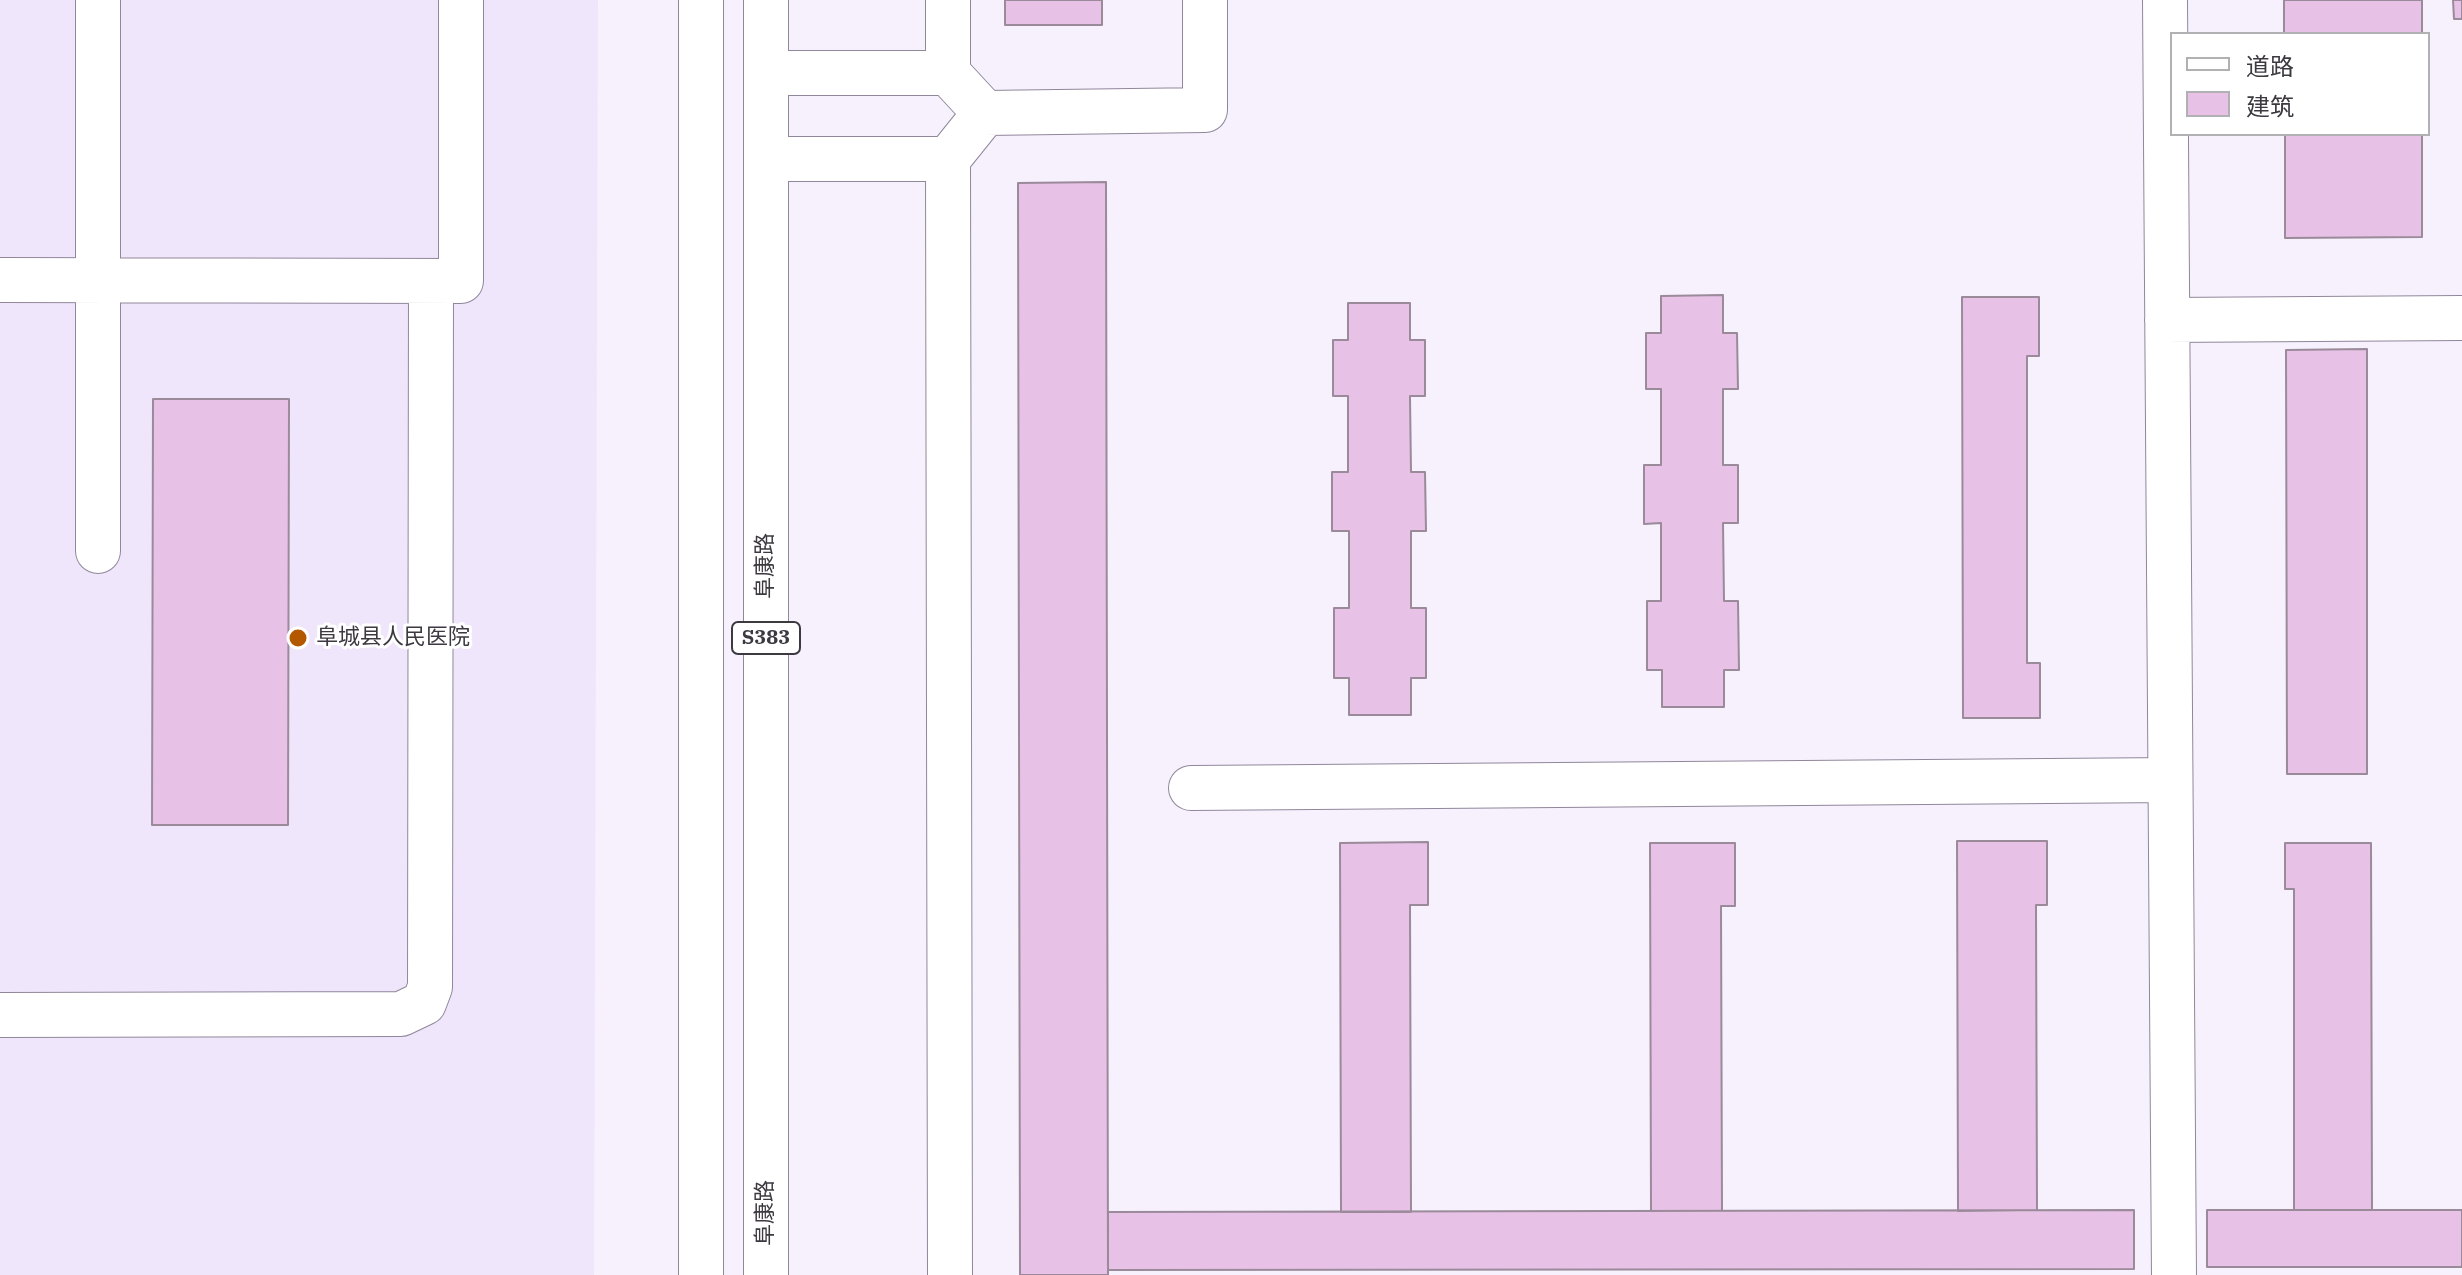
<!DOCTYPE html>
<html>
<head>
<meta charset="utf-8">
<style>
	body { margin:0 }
	#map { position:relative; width:2462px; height:1275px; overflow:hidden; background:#f7f1fe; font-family:"IBM Plex Serif","Noto Sans SC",serif }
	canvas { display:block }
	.legend { position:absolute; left:2170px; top:32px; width:260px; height:104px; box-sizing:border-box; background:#fff; border:2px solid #b1b0b3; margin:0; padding:10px 14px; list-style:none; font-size:24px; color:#3c3941 }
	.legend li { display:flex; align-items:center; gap:16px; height:40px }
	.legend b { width:40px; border:2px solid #b1b0b3 }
</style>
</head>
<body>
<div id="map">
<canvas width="2462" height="1275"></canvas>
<ul class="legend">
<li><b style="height:10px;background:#fff"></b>道路</li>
<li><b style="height:22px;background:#e7c2e6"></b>建筑</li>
</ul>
</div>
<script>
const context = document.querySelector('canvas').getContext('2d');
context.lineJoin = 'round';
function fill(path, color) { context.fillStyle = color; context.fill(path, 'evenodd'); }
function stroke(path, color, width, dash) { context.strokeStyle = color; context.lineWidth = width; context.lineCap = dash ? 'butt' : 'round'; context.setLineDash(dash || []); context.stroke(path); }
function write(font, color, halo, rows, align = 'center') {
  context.font = font + ' "IBM Plex Serif","Noto Sans SC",serif'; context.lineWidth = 6; context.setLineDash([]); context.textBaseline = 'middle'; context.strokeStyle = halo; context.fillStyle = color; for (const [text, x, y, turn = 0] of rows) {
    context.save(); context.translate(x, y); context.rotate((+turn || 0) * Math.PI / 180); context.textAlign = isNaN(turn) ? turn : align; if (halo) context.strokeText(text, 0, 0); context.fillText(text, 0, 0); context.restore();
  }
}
fill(new Path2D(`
	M0,0H598L594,1275H0Z`), '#f0e6fc');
const building = new Path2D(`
	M1005,0H1102V25H1005Z
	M2284,0H2422V34H2284Z
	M2453,0H2462V19H2454Z
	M2285,134H2422V237L2285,238Z
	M1106,182L1108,1275H1020L1018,183Z
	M1723,295V333H1737L1738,389H1723V465H1738V523H1723L1724,601H1738L1739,670H1724V707H1662V670H1647V601H1661V523L1644,524V465H1661V389H1646V333H1661V296Z
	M1962,297H2039V356H2027V663H2040V718H1963Z
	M1348,303H1410V340H1425V396H1410L1411,472H1425L1426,531H1411V608H1426V678H1411V715H1349V678H1334V608H1349V531H1332V472H1348V396H1333V340H1348Z
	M2367,349V774H2287L2286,350Z
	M153,399H289L288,825H152Z
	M1957,841H2047V905H2036L2037,1210L1958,1211Z
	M1428,842V905H1410L1411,1212H1341L1340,843Z
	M1650,843H1735V906H1721L1722,1211H1651Z
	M2285,843H2371L2372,1210H2294V889H2285Z
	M2134,1210V1269L1108,1270V1212Z
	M2207,1210H2462V1267H2207Z`);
fill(building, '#e7c2e6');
stroke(building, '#9a8a9a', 2);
const minor = new Path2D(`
	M98,0V551
	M948,0V73L985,113L948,159L950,1275
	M2165,0L2174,1275
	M766,73H948
	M985,113L1205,110V0
	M766,159H948
	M0,280L461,281V0
	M2167,320L2462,318
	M1191,788L2170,780
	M0,1015L401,1014L424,1003L430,987L431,281`);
const major = new Path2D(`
	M701,0V1275
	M766,0V1275`);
stroke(minor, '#90879a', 46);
stroke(major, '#90879a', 46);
stroke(minor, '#fff', 44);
stroke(major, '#fff', 44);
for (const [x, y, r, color] of [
	[298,638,10,"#b45800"]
]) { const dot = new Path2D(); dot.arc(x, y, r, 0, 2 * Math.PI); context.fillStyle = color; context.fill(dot); stroke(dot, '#fff', 3); }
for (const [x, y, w] of [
	[766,638,68]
]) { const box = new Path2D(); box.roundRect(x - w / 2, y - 16, w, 32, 6); context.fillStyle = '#fff'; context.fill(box); stroke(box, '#3c3941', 2); }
write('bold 20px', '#3c3941', null, [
	["S383",766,638]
]);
write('22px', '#3c3941', '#fff', [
	["阜康路",766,566,-90],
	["阜康路",766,1213,-90]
]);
write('22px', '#3c3941', '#fff', [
	["阜城县人民医院",316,638]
], 'left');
</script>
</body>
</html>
